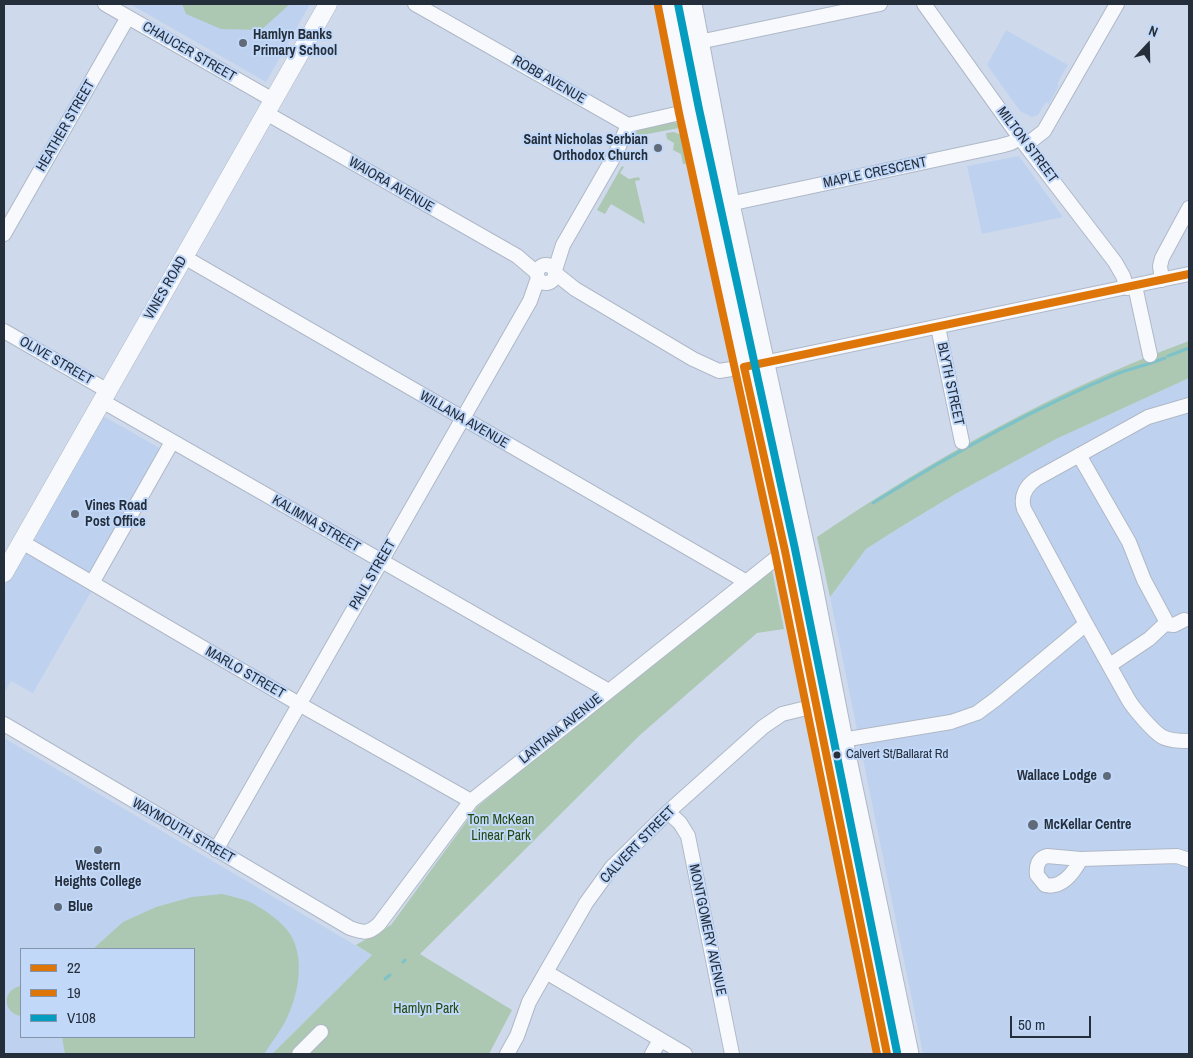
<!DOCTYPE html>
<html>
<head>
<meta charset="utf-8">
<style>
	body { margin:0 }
	#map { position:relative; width:1193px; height:1058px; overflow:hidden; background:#cedaec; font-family:"Archivo Narrow",sans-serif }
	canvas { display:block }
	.frame { position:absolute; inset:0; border:5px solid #252e3b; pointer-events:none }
	.legend { position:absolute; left:20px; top:948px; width:175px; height:90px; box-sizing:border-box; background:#c1d8f9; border:1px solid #8394ad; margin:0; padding:6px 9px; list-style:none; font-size:15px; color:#252e3b }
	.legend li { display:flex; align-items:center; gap:10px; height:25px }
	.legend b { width:25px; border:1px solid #8394ad }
	.north { position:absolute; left:1123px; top:20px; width:50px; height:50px; -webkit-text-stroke:4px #c1d8f9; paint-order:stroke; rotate:21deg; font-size:14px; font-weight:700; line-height:20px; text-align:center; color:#252e3b }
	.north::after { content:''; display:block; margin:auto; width:18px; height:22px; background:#252e3b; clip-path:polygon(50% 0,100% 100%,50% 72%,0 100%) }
	.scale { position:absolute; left:1010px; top:1016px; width:81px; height:22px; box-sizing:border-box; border:2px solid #252e3b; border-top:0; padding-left:6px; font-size:15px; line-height:18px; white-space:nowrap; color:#252e3b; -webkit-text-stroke:4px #c1d8f9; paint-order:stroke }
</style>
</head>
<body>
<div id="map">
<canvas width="1193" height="1058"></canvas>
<div class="frame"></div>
<ul class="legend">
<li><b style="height:6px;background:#de7509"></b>22</li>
<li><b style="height:6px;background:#de7509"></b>19</li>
<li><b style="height:6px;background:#049dbf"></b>V108</li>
</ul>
<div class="north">N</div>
<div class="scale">50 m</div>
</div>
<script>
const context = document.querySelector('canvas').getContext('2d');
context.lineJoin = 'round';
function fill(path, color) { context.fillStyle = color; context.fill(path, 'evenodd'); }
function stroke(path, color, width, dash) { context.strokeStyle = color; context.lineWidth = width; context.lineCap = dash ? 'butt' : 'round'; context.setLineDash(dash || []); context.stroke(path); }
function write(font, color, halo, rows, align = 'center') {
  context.font = font + ' "Archivo Narrow",sans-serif'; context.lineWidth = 4; context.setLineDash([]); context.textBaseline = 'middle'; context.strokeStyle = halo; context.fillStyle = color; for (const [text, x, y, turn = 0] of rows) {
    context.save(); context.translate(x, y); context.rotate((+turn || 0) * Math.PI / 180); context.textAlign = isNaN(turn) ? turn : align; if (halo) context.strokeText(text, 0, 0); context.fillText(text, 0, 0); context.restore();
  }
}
fill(new Path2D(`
	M130,4H310L266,82Z
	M1006,30L1068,65L1057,84L1059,85L1049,104L1046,102L1038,115L1032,117L1020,111L987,65Z
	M1019,156L1063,217L982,234L967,166Z
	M1189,378V1054H923L830,597L866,549L899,528L957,493L1056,439Z
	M96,412L170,454L33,693L11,681L4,693V588L61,472Z
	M4,738L372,955L272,1054H4ZM21,949H194V1037H21Z`), '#bed2ef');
fill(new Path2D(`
	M182,4H290L261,30L221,29L186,14Z
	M672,122L678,123L679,128L637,136L633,142L630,140L638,130Z
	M674,132L681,135L686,164H683L681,154L673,150L674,143L667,139L666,133Z
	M622,166L624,167L620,173L629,179L639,177L640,180L635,181L645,224L611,204L605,214L597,210Z
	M1189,341V378L1056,439L957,493L899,528L866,549L830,597L817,537C934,458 1057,389 1189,341Z
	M771,565L784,629L757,633L640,735L420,954L512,1010L489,1054H272L372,955L356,945L391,925L477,807Z
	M222,894C230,896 240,898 248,901C262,908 281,920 290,934C306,959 298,997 285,1022C279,1033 271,1043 264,1054H65L62,1037H194V949H93L123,922L156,907L192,897Z
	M21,986V1016C2,1013 2,989 21,986Z`), '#acc8b2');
stroke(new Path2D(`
	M1168,356L1189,348
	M873,503C950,455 1030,410 1114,375C1131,368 1148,365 1165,358
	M403,962L405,960
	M385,979L390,975`), '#7dc2c8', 3);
const minor = new Path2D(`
	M105,4L273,100
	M415,4L628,125L689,111
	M924,4L1020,138L1115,262L1123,276L1127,288
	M699,42L880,4
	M266,113L517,256L537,273
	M1026,145L1044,131L1117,4
	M729,204L1000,146L1011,143L1020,138
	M4,234L128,17
	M184,257L745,581
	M537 274a9 9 0 1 1 18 0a9 9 0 1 1-18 0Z
	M555,270L563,245L616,153L628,125
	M555,273L575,289L693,359L719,371L744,367
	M1162,280L1160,266L1162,258L1189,208
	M1135,286L1150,355
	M938,327L962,442
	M4,331L108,391
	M763,363L1189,274
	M102,401L609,691
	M1079,455L1129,542L1144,580L1165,619V624L1149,639L1110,665
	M22,542L299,704L471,801
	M92,583L172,442
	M1086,624L1128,699C1133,708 1153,731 1161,736C1168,741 1181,741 1189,741
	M1165,624L1174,625L1184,620
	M4,724L350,928C364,933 368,934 379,924L471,801L785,551
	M842,740L951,722L977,713L996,699L1086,624L1024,509C1020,496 1026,486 1036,479L1148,417L1189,405
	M668,812L680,823L688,836L732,1054
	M216,850L530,301L538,278
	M1081,859C1074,872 1062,889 1045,885L1037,875C1036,866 1038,858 1047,856L1081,859L1177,856L1189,860
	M546,972L685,1054
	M299,1054L321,1032
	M507,1054L517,1036L529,1002L546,972L586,903L612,867L668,812L763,727L782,714L823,704
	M652,1054L660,1040`);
const major = new Path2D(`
	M4,573L328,4`);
const highway = new Path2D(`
	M668,4L689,111L785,551L887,1054
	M691,4L729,204L809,571L842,740L908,1054`);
stroke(minor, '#afb8c7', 16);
stroke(major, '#afb8c7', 19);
stroke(highway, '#afb8c7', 23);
stroke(minor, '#f8f9fc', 14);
stroke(major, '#f8f9fc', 18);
stroke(highway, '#f8f9fc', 21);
stroke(new Path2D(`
	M887,1054L785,551L744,367L1189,274`), '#de7509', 8);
stroke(new Path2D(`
	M658,6L679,113L775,553L877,1054`), '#de7509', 8);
stroke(new Path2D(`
	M678,4L699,109L795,549L897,1052`), '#049dbf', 8);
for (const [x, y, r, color] of [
	[243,43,5,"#606a79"],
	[658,148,5,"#606a79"],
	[75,514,5,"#606a79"],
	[837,755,4.5,"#252e3b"],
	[1107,776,5,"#606a79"],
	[1033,825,6,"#606a79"],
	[98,850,5,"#606a79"],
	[58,907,5,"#606a79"]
]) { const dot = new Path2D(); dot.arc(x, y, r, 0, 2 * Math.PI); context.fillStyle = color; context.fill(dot); stroke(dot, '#c1d8f9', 2); }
write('13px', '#252e3b', '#c1d8f9', [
	["Calvert St/Ballarat Rd",846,755]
], 'left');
write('bold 14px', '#252e3b', '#c1d8f9', [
	["Hamlyn Banks",253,35],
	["Primary School",253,51],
	["Saint Nicholas Serbian",648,140,"right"],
	["Orthodox Church",648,156,"right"],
	["Vines Road",85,506],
	["Post Office",85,522],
	["Wallace Lodge",1097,776,"right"],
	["McKellar Centre",1044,825],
	["Western",98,866,"center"],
	["Heights College",98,882,"center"],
	["Blue",68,907]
], 'left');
write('14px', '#252e3b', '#c1d8f9', [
	["CHAUCER STREET",189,52,30],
	["ROBB AVENUE",549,80,30],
	["HEATHER STREET",66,126,-60],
	["MILTON STREET",1027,145,53],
	["MAPLE CRESCENT",875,173,-12],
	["WAIORA AVENUE",391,185,30],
	["VINES ROAD",166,288,-60],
	["OLIVE STREET",56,361,30],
	["BLYTH STREET",950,384,78],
	["WILLANA AVENUE",464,420,30],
	["KALIMNA STREET",316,524,30],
	["PAUL STREET",373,575,-60],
	["MARLO STREET",245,673,30],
	["LANTANA AVENUE",561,729,-39],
	["WAYMOUTH STREET",183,831,30],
	["CALVERT STREET",638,845,-46],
	["MONTGOMERY AVENUE",707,930,78]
]);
write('14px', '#224910', '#c1d8f9', [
	["Tom McKean",501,820],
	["Linear Park",501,836],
	["Hamlyn Park",426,1009]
]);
</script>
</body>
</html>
